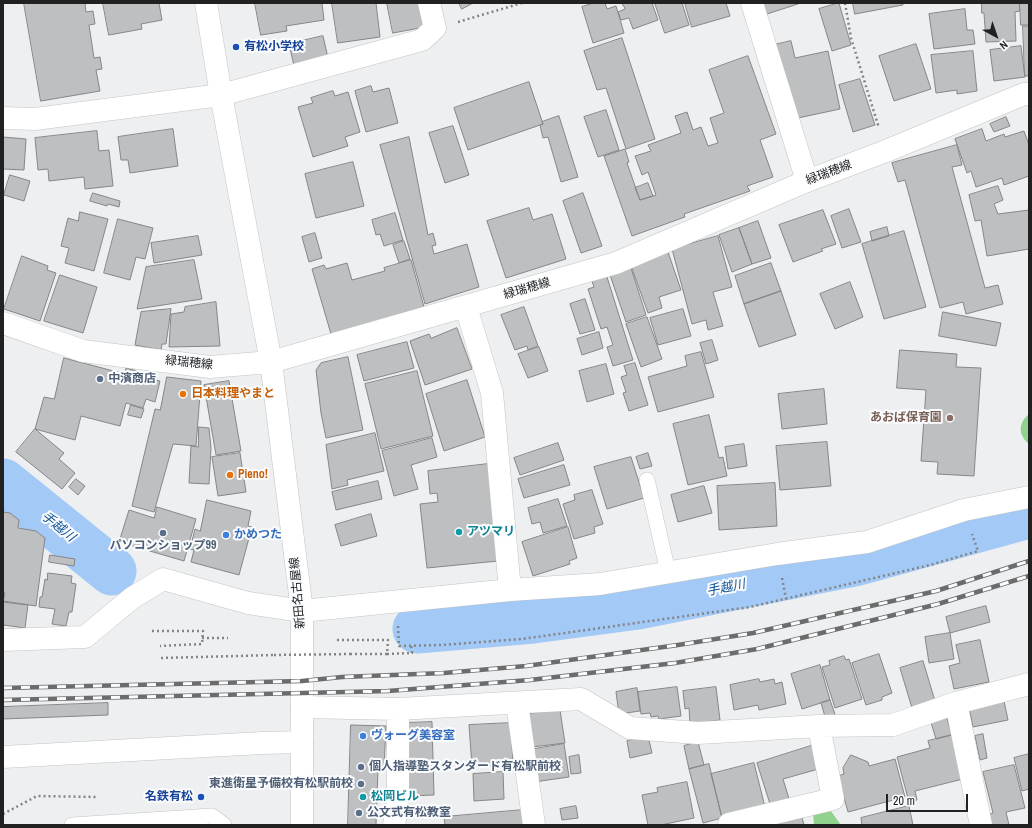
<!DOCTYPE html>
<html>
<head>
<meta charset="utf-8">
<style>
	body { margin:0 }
	#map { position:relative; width:1032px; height:828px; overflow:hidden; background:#edeff0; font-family:"Archivo Narrow",sans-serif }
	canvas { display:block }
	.frame { position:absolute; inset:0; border:4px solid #212122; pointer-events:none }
	.north { position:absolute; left:976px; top:16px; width:40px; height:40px; -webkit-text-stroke:3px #fafcfe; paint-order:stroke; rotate:140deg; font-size:11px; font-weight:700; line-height:16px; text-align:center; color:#212122 }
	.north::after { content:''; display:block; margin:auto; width:14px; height:18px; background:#212122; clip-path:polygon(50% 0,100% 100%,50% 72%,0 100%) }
	.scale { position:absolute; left:886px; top:794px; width:82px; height:18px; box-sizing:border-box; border:2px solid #212122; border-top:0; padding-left:5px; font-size:12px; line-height:14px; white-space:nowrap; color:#212122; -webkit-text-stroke:3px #fafcfe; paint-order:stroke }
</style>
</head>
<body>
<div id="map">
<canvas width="1032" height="828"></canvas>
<div class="frame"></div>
<div class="north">N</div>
<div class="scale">20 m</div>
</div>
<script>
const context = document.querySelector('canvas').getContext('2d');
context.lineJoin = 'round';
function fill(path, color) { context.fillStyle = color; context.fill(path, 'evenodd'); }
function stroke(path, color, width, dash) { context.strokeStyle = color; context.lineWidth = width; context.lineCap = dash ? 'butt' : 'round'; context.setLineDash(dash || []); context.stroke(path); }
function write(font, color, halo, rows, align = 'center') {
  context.font = font + ' "Archivo Narrow","Noto Sans JP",sans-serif'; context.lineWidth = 4; context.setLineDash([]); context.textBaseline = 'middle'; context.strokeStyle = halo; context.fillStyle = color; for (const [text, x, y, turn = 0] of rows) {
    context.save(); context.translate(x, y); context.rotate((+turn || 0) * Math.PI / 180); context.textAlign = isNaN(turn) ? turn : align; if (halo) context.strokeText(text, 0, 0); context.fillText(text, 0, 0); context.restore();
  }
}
fill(new Path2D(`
	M1029,414V444C1018,435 1018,423 1029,414Z
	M828,807L841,825H814L813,812Z`), '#91d38e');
stroke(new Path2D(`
	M3,483L112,571
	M417,629L533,619L638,605L854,562L1029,514`), '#a3c9f7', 49);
const building = new Path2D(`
	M24,3H85L86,12L93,11L95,24L89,25L94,58L100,57L102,69L96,70L100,91L41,101Z
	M103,3H159L162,20L141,24L142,29L109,35Z
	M255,3H322L324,20L286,26L287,31L261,35Z
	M332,3H376L380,37L338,43Z
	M387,3H421L425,27L393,33Z
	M459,3H473L462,9Z
	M594,3H605L607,9L616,6L624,33L593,43L582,7Z
	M622,3H652L658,20L633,29L629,18L621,20L618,12L625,9Z
	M655,3H682L689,25L665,33Z
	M685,3H726L730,16L692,27Z
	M763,3H801L767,14Z
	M839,3L851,45L832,51L819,9Z
	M853,3H903V5L855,14Z
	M982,3H1019L1020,11L1015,12L1016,41L986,42L984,13H982Z
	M1020,3H1029V25H1021Z
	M965,9L967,30H973L975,44L934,49L929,14Z
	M1023,26H1029V76H1025Z
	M323,36L329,62L295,70L289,44Z
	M622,38L655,139L626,149L606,88L597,90L584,51Z
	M791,41L795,58L828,51L840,109L798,118L774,45Z
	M916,44L931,89L894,101L879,56Z
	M1021,46L1025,77L994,81L990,50Z
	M973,51L977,91L957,94V90L936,93L931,55Z
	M748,56L776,134L760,140L773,177L747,186L750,191L684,214L685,217L632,236L604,156L625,149L629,162L627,163L640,200L656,195L648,172L642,175L635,156L651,151L648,145L681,133L675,116L687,112L693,130L701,127L708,146L718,143L710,118L724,113L709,70Z
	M860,79L875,125L853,132L839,85Z
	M529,82L543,124L468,150L454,108Z
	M371,86L373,92L389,88L398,123L366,132L355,91Z
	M333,91L335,96L348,92L360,132L345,137L348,146L313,157L298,107L313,103L311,98Z
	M606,110L619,150L598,157L584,117Z
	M559,116L578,177L561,182L548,137L543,138L540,125L543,124L542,122Z
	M1006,117L1010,126L994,132L990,124Z
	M453,126L469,175L445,183L429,133Z
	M173,129L178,166L130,173L128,160H121L118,137Z
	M982,129L986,141L1004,134L1005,137L1024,131L1029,145V176L1004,185L1002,178L976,187L971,171L967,173L955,139Z
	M97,131L99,151L109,150L113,186L85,189L84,177L49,181L48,169L38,170L35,138Z
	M3,137L26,139L24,170L3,169Z
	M409,137L428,235L433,233L436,245L432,246L434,254L467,244L479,287L425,304L380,145Z
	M957,145L962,165L952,167L985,288L998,285L1003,304L966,314L963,302L940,308L905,180L898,182L892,163Z
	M353,162L364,206L316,218L305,174Z
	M10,175L30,181L24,201L4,195Z
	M648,183L653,196L640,200L635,188Z
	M998,186L1003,200L994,204L998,214L1029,210V249L987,256L981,220L975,221L969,195Z
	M93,193L120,201L119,207L108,204L107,206L90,201Z
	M583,193L602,246L581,253L563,201Z
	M529,208L533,220L552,214L566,259L506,278L487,221Z
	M849,209L861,242L842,248L831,216Z
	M823,210L836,244L821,249L823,251L793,262L779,225Z
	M80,212L108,219L94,271L65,263L69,248L61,246L68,218L78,221Z
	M395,213L403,240L384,246L380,234L376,235L372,220Z
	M118,219L153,228L145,259L136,257L130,280L104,273Z
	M758,221L771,258L752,264L739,228Z
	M887,227L889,236L872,241L870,232Z
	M739,228L752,264L732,272L719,235Z
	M904,231L926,307L884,319L862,244Z
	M315,233L322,258L309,262L302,237Z
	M198,236L202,255L154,263L151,243Z
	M718,236L732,287L713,292L723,326L708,330L706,320L692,324L672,249Z
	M404,241L410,259L399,263L393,245Z
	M667,249L681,290L659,297L662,308L648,313L630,263Z
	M22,256L48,266L47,270L56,273L40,321L4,309Z
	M194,260L202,299L137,309L146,267Z
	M411,260L424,307L331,334L312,269L324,265L326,269L347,263L352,280L385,271L384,268Z
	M771,263L781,291L744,304L735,276Z
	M630,265L646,315L626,322L609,272Z
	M60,275L97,287L83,333L44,321Z
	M607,277L633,360L613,366L607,347L613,345L607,327L601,329L588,289L594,287L592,281Z
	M850,282L863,317L835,329L820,294Z
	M781,291L796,335L759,347L744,304Z
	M585,299L595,330L580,334L570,304Z
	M216,302L220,346L169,347L171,314L184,312L185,307Z
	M524,307L538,346L528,350L527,346L515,350L501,315Z
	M171,309L166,344H162L161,350L135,345L141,312Z
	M683,309L691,336L658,345L650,318Z
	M943,312L1001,323L996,346L939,336Z
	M647,317L662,359L641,367L626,324Z
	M457,328L472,369L425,385L410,341L429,334L431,338Z
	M599,332L603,348L582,355L577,339Z
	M712,340L718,360L706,364L700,343Z
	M407,342L414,368L364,381L357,355Z
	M539,347L548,371L528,378L518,354Z
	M900,350L957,354L956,367L981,368L974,476L937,474L938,462L921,461L926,390L897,388Z
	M701,352L714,397L658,412L648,377L687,366L685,356Z
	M348,357L363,430L326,438L321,413L316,370L321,363Z
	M64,358L125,374L126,368L152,375L150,379L160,381L155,402L146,399L143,408L126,403L120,426L81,416L75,440L35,429L44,397L54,399Z
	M635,363L648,405L629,411L623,393L626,392L621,377L627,375L624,366Z
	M606,364L614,394L587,402L579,371Z
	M417,371L433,436L381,449L365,384Z
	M167,377L201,381L196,446L173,444L154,512L132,506L155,409L160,410Z
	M467,380L485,437L444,451L426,394Z
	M229,381L241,451L216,455L204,385Z
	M824,389L827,424L782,429L778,394Z
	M131,405L144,409L141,418L128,415Z
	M709,415L719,458L723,457L727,476L688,485L673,424Z
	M199,427L209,428L211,448L209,484L189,483L191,446L198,447Z
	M35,429L64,453L59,459L75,473L62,489L16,452Z
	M375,433L384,471L347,480L348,485L332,489L326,445Z
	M432,438L437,457L411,465L418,489L394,496L382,451Z
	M827,442L831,486L780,490L776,446Z
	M558,443L564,460L520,475L514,458Z
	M744,444L747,466L728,469L725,447Z
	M240,453L246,492L218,496L212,457Z
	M648,453L652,466L640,469L636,457Z
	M631,457L644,498L607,509L594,467Z
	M488,464L498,561L427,568L420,504L438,502L437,493L430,494L428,471Z
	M564,465L570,485L524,498L518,479Z
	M76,479L85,486L78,495L69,487Z
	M378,481L382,499L336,510L332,492Z
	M775,483L777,526L719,530L717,486Z
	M704,486L712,513L678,522L671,495Z
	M592,490L603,524L594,527L595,533L574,539L563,504L575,500L574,495Z
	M558,499L567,526L543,533L540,522L532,524L528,508Z
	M207,500L251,511L248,526L252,527L239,575L191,562L194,550L190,549L195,529L200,531Z
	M157,507L196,519L184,561L119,542L129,510L154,518Z
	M3,512L10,513L19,520L18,528L36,531L45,538L36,606L3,601L5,593L3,592Z
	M371,514L377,536L341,546L335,525Z
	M568,527L577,558L569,561L570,564L533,576L522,542Z
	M50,555L75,559L74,566L49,562Z
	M48,573L72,576L71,583L76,584L72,612H69L66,626L52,624L55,609L39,607L40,597H42L45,579L47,580Z
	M3,602L28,605L25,628L3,625Z
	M986,606L990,622L950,633L946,617Z
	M950,633L954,659L929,663L925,637Z
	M980,640L989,682L954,689L949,666L960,663L956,645Z
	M879,654L892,693L882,697V700L866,705L852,663Z
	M844,656L846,660L849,659L862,699L835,708L822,667L830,665L829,661Z
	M923,661L935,701L912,708L900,668Z
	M820,665L830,700L802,709L791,674Z
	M759,679L760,682L774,679L775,684L782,682L786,704L759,710L758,705L734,710L730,685Z
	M677,687L681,716L659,719L658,716L651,717L650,713L641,714L638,692Z
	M716,687L720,720L690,724L689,708L685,709L683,691Z
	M637,688L640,711L619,714L616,692Z
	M830,700L836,717L826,720L821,703Z
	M1004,701L1008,720L973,727L969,708Z
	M108,703V715L3,719V707Z
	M560,710L565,743L532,747L528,714Z
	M946,715L952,735L936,739L930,719Z
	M432,722L434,795L408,796L406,723Z
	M511,723L513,765L472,767L469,725Z
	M351,725L386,726L384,768L378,769L376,825H348Z
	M983,734L987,758L980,760L975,736Z
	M952,735L963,779L915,791L917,800L909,802L897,757L930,748L928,741Z
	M648,736L652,753L630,758L627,741Z
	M698,742L704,765L689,769L684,746Z
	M564,744L569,777L534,782L529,750Z
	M814,745L822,768L783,779L790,802L771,807L757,763Z
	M1029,754V789L1022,791L1014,758Z
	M579,755L581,773L571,774L569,757Z
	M851,755L868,762L869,766L895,759L905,797L848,812L838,776L844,774L843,768Z
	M754,763L765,807L722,818L711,774Z
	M709,764L722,818L703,823L689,769Z
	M1014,765L1025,808L1006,812L1009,825H991L988,815L993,813L983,772Z
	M503,772L504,799L474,801L473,774Z
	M687,782L694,818L661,825H648L642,795L658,792L657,788Z
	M576,806L578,818L562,820L560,809Z
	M909,806L913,825H862L861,818Z
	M523,810L524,825H445L444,817Z
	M801,813L804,825H749Z`);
fill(building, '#bdbfc0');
stroke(building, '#858688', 1);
const service = new Path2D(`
	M647,480L668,572
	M72,825L212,816L224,825`);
const minor = new Path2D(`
	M752,3L807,181
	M3,118L35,119L221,95L422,40L435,28L429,3
	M466,307L492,393L510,590
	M3,640L85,637L132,598L163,579L248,603L302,611L510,590L600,584L777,554L867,542L964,510L1029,497
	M517,703L534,825
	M956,703L981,825
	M302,707L398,709L581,699L630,728L698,733L819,726L893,725L956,703L1029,684
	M729,824L833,799L819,726
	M394,825L398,801V709`);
const tertiary = new Path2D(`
	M206,3L221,95L271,362
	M3,757L262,743L302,742`);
const secondary = new Path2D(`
	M3,323L83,351L210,367L271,362L616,263L807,181L886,151L1024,94H1029
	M271,362L302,611V825`);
stroke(service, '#c2c4c5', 16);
stroke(minor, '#c2c4c5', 23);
stroke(tertiary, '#c2c4c5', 23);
stroke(secondary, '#c2c4c5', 23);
stroke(new Path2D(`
	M845,3L851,38L879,128
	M458,22L522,3
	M782,578L786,599
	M398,626L399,646L441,645L522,639L750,607L930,565L978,551L972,534
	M152,631H203L202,644L160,646
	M202,638H228
	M337,640H388L387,654H351
	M387,654L412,653L411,645
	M161,658L274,655
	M3,814L37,796L96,797`), '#838485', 2.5, [2, 3]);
stroke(service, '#fff', 15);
stroke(minor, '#fff', 22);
stroke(tertiary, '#fff', 22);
stroke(secondary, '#fff', 22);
const rail = new Path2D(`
	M3,688L302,681L342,677L444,673L526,666L678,645L753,633L936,591L1029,561
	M3,700L388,691L530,680L675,663L757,649L938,604L1029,576`);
stroke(rail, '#6c6c6d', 4.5);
stroke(rail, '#fafcfe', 3, [9]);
stroke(new Path2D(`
	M274,655L351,654`), '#838485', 2.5, [2, 3]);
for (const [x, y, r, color] of [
	[236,47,4,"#1a4fb4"],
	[100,379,4,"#5c6f8a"],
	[183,394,4,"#e8710a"],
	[950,418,4,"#8d6e63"],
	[230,475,4,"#e8710a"],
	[459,532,4,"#0f9aa8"],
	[163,533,4,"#5c6f8a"],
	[226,535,4,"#3f7fe0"],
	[363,736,4,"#3f7fe0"],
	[361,767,4,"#5c6f8a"],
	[361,784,4,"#5c6f8a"],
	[201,797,4,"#1a4fb4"],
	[363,797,4,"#0f9aa8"],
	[359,813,4,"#5c6f8a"]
]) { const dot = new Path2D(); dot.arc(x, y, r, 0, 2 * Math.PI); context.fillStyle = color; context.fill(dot); stroke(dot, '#fafcfe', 1.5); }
write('bold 12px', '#164399', '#fafcfe', [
	["有松小学校",244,47],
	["名鉄有松",193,797,"right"]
], 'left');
write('12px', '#212122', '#fafcfe', [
	["緑瑞穂線",829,173,-21],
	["緑瑞穂線",527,289,-16],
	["緑瑞穂線",189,363,6],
	["新田名古屋線",298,593,-95]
]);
write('bold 12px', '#4e5e75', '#fafcfe', [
	["中濱商店",108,379],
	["パソコンショップ99",163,546,"center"],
	["個人指導塾スタンダード有松駅前校",369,767],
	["東進衛星予備校有松駅前校",353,784,"right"],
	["公文式有松教室",367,813]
], 'left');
write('bold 12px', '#c56008', '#fafcfe', [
	["日本料理やまと",191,394],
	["Pieno!",238,475]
], 'left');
write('bold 12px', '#785e54', '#fafcfe', [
	["あおば保育園",942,418]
], 'right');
write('bold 12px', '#0d838f', '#fafcfe', [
	["アツマリ",467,532],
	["松岡ビル",371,797]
], 'left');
write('bold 12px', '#366cbe', '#fafcfe', [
	["かめつた",234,535],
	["ヴォーグ美容室",371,736]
], 'left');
write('italic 13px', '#0f5294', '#fafcfe', [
	["手越川",58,527,39],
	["手越川",726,588,-11]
]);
</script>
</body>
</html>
